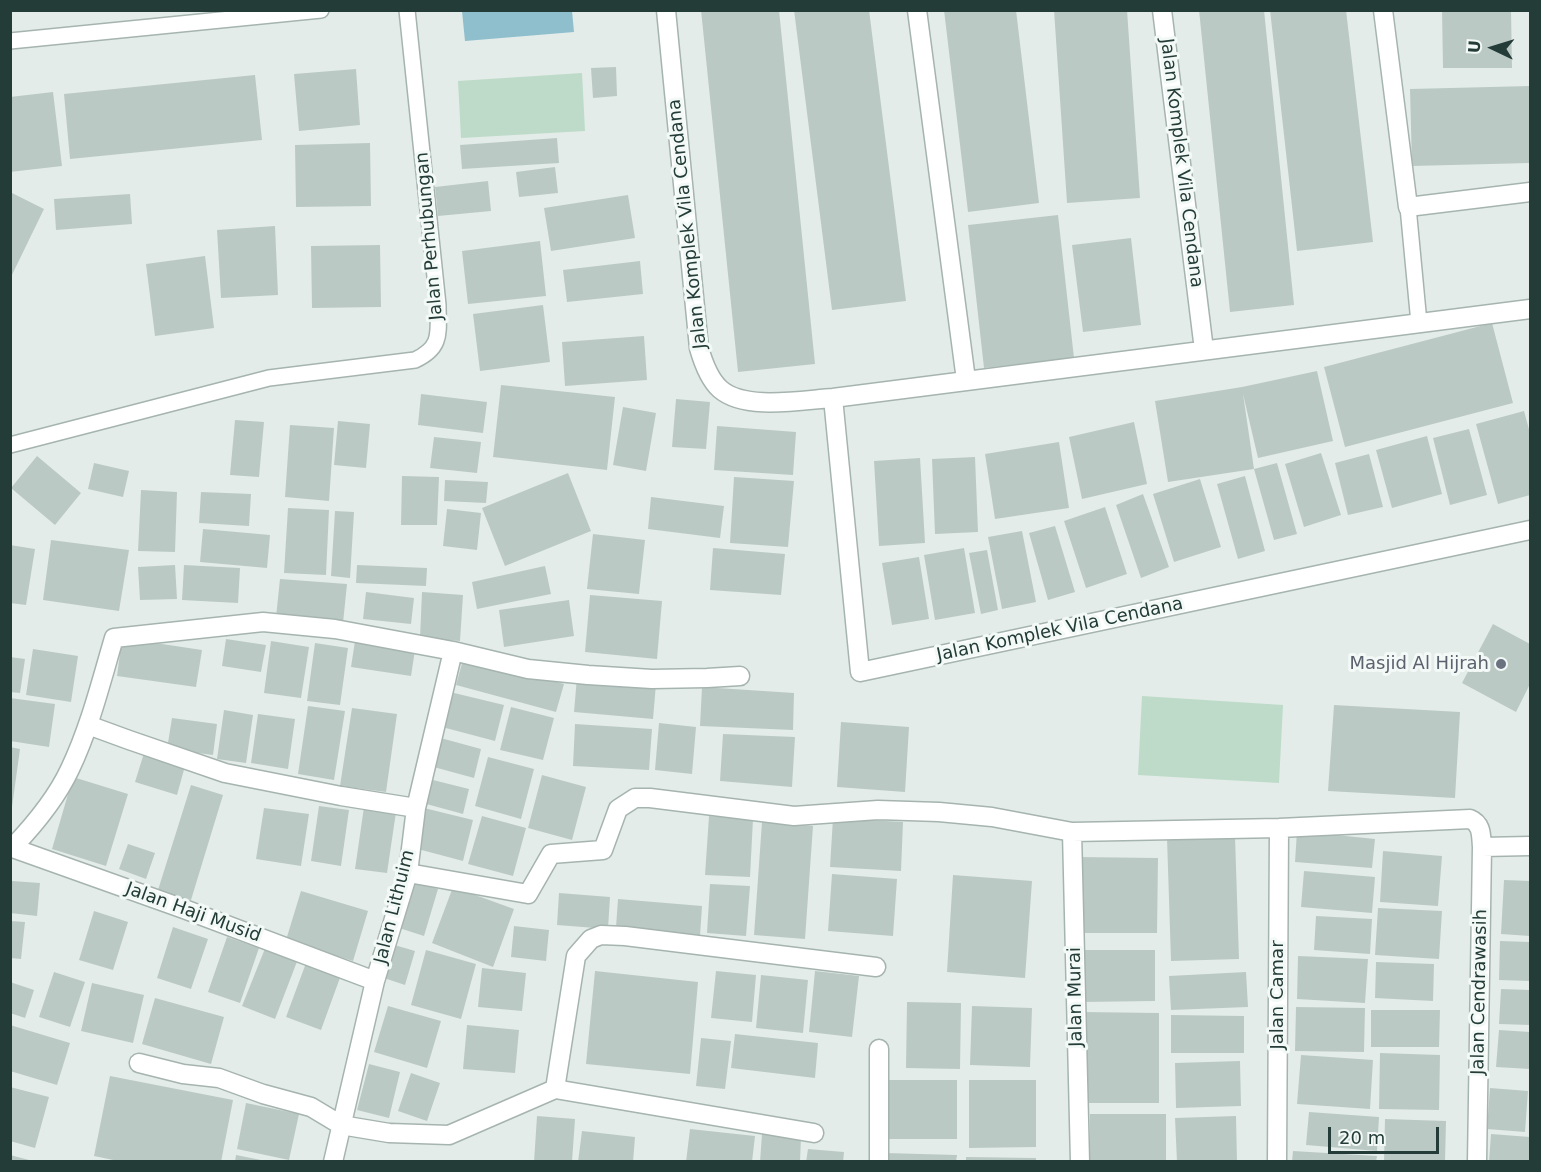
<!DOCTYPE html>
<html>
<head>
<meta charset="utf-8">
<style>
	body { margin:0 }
	#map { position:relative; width:1541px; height:1172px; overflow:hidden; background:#e3ece9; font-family:"DejaVu Sans",sans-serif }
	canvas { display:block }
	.frame { position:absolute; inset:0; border:12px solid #243c37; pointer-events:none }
	.north { position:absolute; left:1463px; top:18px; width:60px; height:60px; -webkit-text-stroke:4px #f3f9f6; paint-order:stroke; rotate:274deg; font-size:16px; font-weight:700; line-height:24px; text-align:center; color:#243c37 }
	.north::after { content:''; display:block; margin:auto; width:21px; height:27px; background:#243c37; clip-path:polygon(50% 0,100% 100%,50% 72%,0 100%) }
	.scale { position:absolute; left:1328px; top:1127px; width:111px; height:27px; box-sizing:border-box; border:3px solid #243c37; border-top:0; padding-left:8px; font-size:18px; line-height:21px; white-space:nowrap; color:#243c37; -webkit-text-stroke:4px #f3f9f6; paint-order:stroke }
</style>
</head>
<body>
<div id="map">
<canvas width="1541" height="1172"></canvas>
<div class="frame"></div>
<div class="north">U</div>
<div class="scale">20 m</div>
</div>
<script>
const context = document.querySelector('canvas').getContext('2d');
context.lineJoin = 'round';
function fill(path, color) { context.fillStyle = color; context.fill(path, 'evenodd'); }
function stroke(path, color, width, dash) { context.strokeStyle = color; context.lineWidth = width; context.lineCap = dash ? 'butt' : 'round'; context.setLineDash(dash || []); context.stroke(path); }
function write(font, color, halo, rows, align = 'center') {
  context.font = font + ' "DejaVu Sans",sans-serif'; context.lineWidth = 6; context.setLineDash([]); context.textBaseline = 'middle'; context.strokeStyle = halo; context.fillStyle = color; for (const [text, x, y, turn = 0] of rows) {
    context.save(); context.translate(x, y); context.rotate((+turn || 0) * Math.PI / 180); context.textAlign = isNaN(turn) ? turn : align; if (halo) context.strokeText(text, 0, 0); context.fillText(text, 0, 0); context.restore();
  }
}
fill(new Path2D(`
	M582,73L585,131L461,138L458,81Z
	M1142,696L1283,705L1279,783L1138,775Z`), '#bddbc8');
fill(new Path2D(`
	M462,11H572L574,32L465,41Z`), '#8fbecd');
fill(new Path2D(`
	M701,10H779L815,364L738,372Z
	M794,10H869L906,301L832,310Z
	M944,10H1016L1039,203L968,212Z
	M1054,10H1127L1140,198L1067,203Z
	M1199,10H1264L1294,305L1230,312Z
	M1270,10H1346L1373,242L1297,251Z
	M1442,10H1511L1512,68H1443Z
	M616,67L617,96L593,98L591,68Z
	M356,69L360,125L299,131L294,74Z
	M255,75L262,140L70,159L64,94Z
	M1530,86V163L1412,166L1410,89Z
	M53,92L62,166L10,172V97Z
	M557,138L559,163L462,169L460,145Z
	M370,143L371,206L296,207L295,145Z
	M555,167L558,193L519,197L516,172Z
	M488,181L491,211L438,216L435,187Z
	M10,192L44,209L10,279Z
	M130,194L132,224L56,230L54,199Z
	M628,195L635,238L551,251L544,208Z
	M1058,215L1074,358L984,368L968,225Z
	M275,226L278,295L221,298L217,230Z
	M1131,238L1141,325L1083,332L1072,245Z
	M540,241L546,296L468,304L462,251Z
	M380,245L381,307L312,308L311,246Z
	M205,256L214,328L155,336L146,264Z
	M640,261L643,294L567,302L563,270Z
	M543,305L550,362L480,371L473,314Z
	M1492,323L1513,403L1345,447L1324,367Z
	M644,336L647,380L565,386L562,342Z
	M1317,371L1333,441L1258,458L1243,394L1254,469L1168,482L1155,401L1242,387Z
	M501,385L615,397L607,470L493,457Z
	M421,394L487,402L483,433L418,425Z
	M676,399L710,402L706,449L672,447Z
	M623,407L656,413L646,471L613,465Z
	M1524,411L1530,433V495L1498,504L1476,424Z
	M235,420L264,422L259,477L230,475Z
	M338,421L370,424L366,468L334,465Z
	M1134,422L1147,484L1082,499L1069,437Z
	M290,425L334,428L329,501L285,497Z
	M717,426L796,432L793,475L714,470Z
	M1469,429L1487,495L1450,505L1433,438Z
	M1427,436L1442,494L1392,508L1376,450Z
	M434,437L481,442L477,473L430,468Z
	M1059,442L1069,508L995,519L985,454Z
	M1321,453L1341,515L1304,527L1285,464Z
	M1369,454L1383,507L1348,515L1335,463Z
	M37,456L81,493L55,525L11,488Z
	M975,457L978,532L935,534L932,459Z
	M920,458L925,543L879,546L874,461Z
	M94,463L129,471L123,497L88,489Z
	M1277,463L1297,534L1274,540L1254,469Z
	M568,473L591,531L505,566L482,508Z
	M402,476L439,477L437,525H401Z
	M1245,476L1265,551L1238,559L1217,484Z
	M734,477L794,481L788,547L730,543Z
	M1200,479L1221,547L1174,562L1153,494Z
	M445,480L488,482L486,503L444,501Z
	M141,490L177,492L175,552L138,551Z
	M201,492L251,494L249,526L199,523Z
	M1143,494L1169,567L1141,578L1116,505Z
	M651,497L724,506L720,538L648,529Z
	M1105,507L1127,574L1086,588L1064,521Z
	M288,508L329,510L326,575L284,573Z
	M447,509L481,513L477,550L443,546Z
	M335,511L354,512L350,578L331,576Z
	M1055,526L1075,592L1048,600L1029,533Z
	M203,529L270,535L267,568L200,562Z
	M1022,531L1036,602L1002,609L988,537Z
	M593,534L645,540L639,594L587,589Z
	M51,540L129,550L119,611L43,600Z
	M10,545L35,549L26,605L10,603Z
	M713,548L785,554L781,595L710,590Z
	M964,548L975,613L935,620L924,555Z
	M987,550L998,610L981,614L969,553Z
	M919,557L929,619L892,625L882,563Z
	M175,565L177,599L140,600L138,567Z
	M184,565L240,568L238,603L182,600Z
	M357,565L427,568L426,586L356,583Z
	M545,566L551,594L477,609L472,582Z
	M280,579L347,584L343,623L276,617Z
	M366,592L414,598L411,624L363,619Z
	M422,592L463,595L460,641L420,638Z
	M590,595L662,601L657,659L585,652Z
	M569,600L574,636L504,647L499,610Z
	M1493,624L1530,644V684L1516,712L1462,683Z
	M122,638L202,650L196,687L117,676Z
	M226,639L266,645L261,672L222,666Z
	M271,641L309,647L301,698L264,693Z
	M355,641L415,650L411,676L351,667Z
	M315,643L348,648L340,705L307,701Z
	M33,649L78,656L71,702L26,695Z
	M464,656L564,684L556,712L456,685Z
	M10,657L25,659L20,693L10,692Z
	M577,677L656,684L653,719L574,712Z
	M702,687L794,693L793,730L700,726Z
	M450,692L504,705L495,741L442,727Z
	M10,698L55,704L49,747L10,741Z
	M1334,705L1460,712L1455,798L1328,791Z
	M308,706L345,711L334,780L298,774Z
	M511,707L554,718L543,760L500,750Z
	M352,708L397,714L386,792L340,786Z
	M224,710L253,715L246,763L217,759Z
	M258,714L295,719L288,769L251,763Z
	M172,718L217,724L213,755L167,749Z
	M841,722L909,727L905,792L837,787Z
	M659,723L696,727L692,774L655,770Z
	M575,724L652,729L649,770L573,766Z
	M723,734L795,737L792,787L720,781Z
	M437,737L481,749L474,778L430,766Z
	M10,747L20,749L12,807H10Z
	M144,753L185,766L177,795L135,782Z
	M488,757L534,769L521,819L475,806Z
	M542,775L586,787L572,840L528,828Z
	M73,777L128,794L106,866L52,849Z
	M425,778L469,789L463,814L419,802Z
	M191,785L223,795L191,900L158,890Z
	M319,806L349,810L341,866L311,861Z
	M364,807L396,812L387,873L355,869Z
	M264,808L309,814L301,866L256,859Z
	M424,808L473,820L463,861L414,848Z
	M482,816L526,828L513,876L468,864Z
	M709,816L753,819L750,877L705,875Z
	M833,818L903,822L901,871L830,867Z
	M762,822L813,826L805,939L754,935Z
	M1297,831L1375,839L1372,868L1295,862Z
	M1235,836L1239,959L1171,961L1167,838Z
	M128,844L155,853L146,879L119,869Z
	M1383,851L1442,856L1438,906L1380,902Z
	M1078,857L1158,858L1157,933H1078Z
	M1304,871L1375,877L1372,913L1301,907Z
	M832,874L897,879L893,936L828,931Z
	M953,875L1032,881L1025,978L947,972Z
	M411,880L438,889L424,936L396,927Z
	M1504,880L1530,881V936L1501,934Z
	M12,881L40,883L37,916L10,913Z
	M710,884L750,886L746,936L707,933Z
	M453,887L514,909L493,967L432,943Z
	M301,891L368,911L353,961L286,940Z
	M559,893L610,897L608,929L557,925Z
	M618,899L702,906L700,936L616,927Z
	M1378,908L1442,911L1439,959L1375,955Z
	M94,911L128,922L113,970L79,960Z
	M1316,916L1372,919L1370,954L1314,950Z
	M10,921L25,922L21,959L10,958Z
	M514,926L549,930L546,961L511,957Z
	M173,927L208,939L191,989L157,978Z
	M227,937L259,948L240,1003L208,992Z
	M1500,941L1530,942V981L1499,980Z
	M391,944L415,951L405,985L381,977Z
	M266,946L298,959L275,1019L242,1006Z
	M426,950L476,964L461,1019L411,1005Z
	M1081,950H1155V1001L1081,1002Z
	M1298,956L1368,959L1365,1003L1297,999Z
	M1376,962L1434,964L1433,1001L1375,998Z
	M306,963L341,975L321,1030L286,1017Z
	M482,968L526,973L522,1011L478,1007Z
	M595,971L698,982L690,1074L586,1064Z
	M716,971L756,975L752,1022L711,1018Z
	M815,971L859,976L852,1037L809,1032Z
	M54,972L85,982L70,1027L39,1017Z
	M1246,972L1248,1007L1171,1010L1169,976Z
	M761,975L808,980L803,1033L756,1028Z
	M10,982L34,990L25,1018L10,1013Z
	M92,983L144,995L133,1043L81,1031Z
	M1501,989L1530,990V1025L1499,1024Z
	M155,998L224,1017L211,1064L142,1044Z
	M907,1002L961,1003L960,1069L906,1068Z
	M388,1006L441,1021L427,1068L374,1052Z
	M972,1006L1032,1008L1030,1067L970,1065Z
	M1296,1007L1365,1008L1364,1052L1295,1051Z
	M1371,1010H1440L1439,1047H1371Z
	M1084,1012L1159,1013V1103H1084Z
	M1171,1015L1244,1016V1053H1171Z
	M10,1025L70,1043L57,1085L10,1071Z
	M467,1025L519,1030L515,1073L463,1069Z
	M1499,1030L1530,1032V1069L1496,1067Z
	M735,1034L818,1043L815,1078L731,1068Z
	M701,1038L731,1041L725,1089L696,1086Z
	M1380,1053L1440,1055L1439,1110L1379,1109Z
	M1301,1055L1373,1060L1370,1109L1297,1104Z
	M1240,1061L1241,1106L1176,1108L1175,1063Z
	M369,1064L400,1072L389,1118L357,1110Z
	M411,1073L440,1083L427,1121L398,1111Z
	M110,1076L233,1100L221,1162H123L94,1156Z
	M888,1080H957V1139H888Z
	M969,1080H1036V1147L969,1148Z
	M10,1087L49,1097L35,1148L10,1141Z
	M1490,1088L1528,1091L1525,1132L1487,1129Z
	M246,1103L299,1114L289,1160L237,1149Z
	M1309,1112L1379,1117L1377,1151L1306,1145Z
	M1090,1114H1166V1162H1090Z
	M537,1116L575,1119L572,1162H534Z
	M1236,1116L1237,1162H1177L1175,1118Z
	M1385,1119L1446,1121L1445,1162H1384Z
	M690,1129L755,1136L752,1162H686Z
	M582,1131L635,1137L633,1162H578Z
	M762,1134L801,1137L800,1162H760Z
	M1491,1134L1530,1137V1162H1489Z
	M808,1149L844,1152L843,1162H806Z
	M1293,1151L1377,1156L1376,1162H1292Z
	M885,1153L957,1155L956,1162H885Z
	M10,1155L33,1161V1162H10Z
	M236,1155L261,1160V1162H235Z
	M966,1157L1036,1158V1162H966Z`), '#bbc9c5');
const lane = new Path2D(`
	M10,41L321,10
	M1408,207L1419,323
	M10,445L269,378L415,360C443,347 438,332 438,305L407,10`);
const street = new Path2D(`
	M666,10L699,348C703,362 709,379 720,389C745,411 802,400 833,398L1530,309
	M917,10L966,380
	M1162,10L1204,350
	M1383,10L1408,207L1530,192
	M833,398L860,672L1530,530
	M88,725L129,740L225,773L341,796L416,808
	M1072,832L1080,1162
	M10,847L184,909L375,981
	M13,847C35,824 56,799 70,769C90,727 101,682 114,638L263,622L335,629L453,651L528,669L588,675L652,679L707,678L740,676
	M1482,847L1530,846
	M408,873L528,894L551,854L603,850L618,809L635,798H650L794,816L878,810L939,812L992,817L1072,832L1279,828L1470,819C1482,824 1481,835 1482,847L1477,1162
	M879,1049V1162
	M139,1063L183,1074L219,1078L263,1094L311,1107L341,1125L389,1133L449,1135L555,1089L814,1133
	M555,1089L576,956L591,939L601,935L625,936L876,967
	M333,1162L375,981L408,873L416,808L453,651
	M1277,1162L1279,828`);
stroke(lane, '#a6b4b0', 18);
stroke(street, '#a6b4b0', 21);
stroke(lane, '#fff', 15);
stroke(street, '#fff', 18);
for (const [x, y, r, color] of [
	[1501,664,6,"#6b7280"]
]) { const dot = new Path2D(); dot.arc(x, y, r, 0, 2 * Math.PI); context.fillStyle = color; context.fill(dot); stroke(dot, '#f3f9f6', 2); }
write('18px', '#243c37', '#f3f9f6', [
	["Jalan Komplek Vila Cendana",1181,163,83],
	["Jalan Komplek Vila Cendana",688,224,-96],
	["Jalan Perhubungan",430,236,-95],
	["Jalan Komplek Vila Cendana",1060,630,-12],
	["Jalan Lithuim",395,907,-76],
	["Jalan Haji Musid",193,913,20],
	["Jalan Cendrawasih",1480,992,-89],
	["Jalan Camar",1278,995,-90],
	["Jalan Murai",1076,997,-91]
]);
write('18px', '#5b616d', '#f3f9f6', [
	["Masjid Al Hijrah",1489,664]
], 'right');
</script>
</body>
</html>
